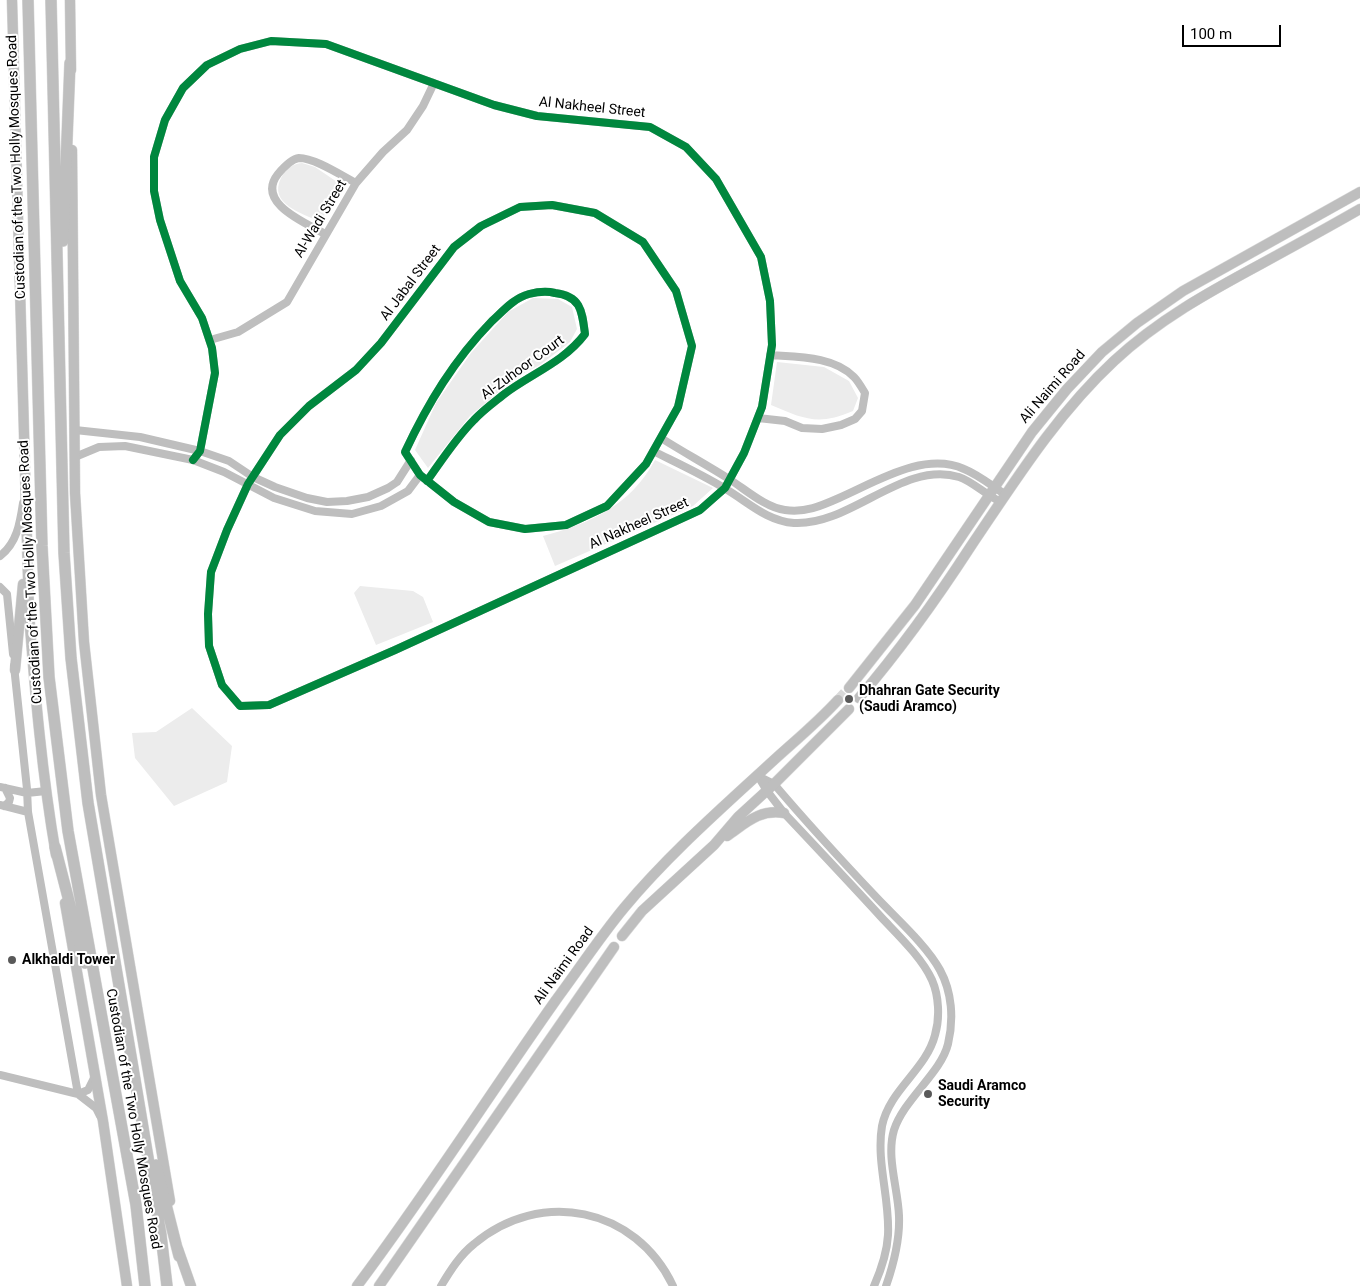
<!DOCTYPE html>
<html>
<head>
<meta charset="utf-8">
<style>
	body { margin:0 }
	#map { position:relative; width:1360px; height:1286px; overflow:hidden; background:#fff; font-family:Roboto,sans-serif }
	canvas { display:block }
	.scale { position:absolute; left:1182px; top:25px; width:99px; height:22px; box-sizing:border-box; border:2px solid #000; border-top:0; padding-left:6px; font-size:15px; line-height:18px; white-space:nowrap; color:#000; -webkit-text-stroke:4px #fff; paint-order:stroke }
</style>
</head>
<body>
<div id="map">
<canvas width="1360" height="1286"></canvas>
<div class="scale">100 m</div>
</div>
<script>
const context = document.querySelector('canvas').getContext('2d');
context.lineJoin = 'round';
function fill(path, color) { context.fillStyle = color; context.fill(path, 'evenodd'); }
function stroke(path, color, width, dash) { context.strokeStyle = color; context.lineWidth = width; context.lineCap = dash ? 'butt' : 'round'; context.setLineDash(dash || []); context.stroke(path); }
function write(font, color, halo, rows, align = 'center') {
  context.font = font + ' Roboto,sans-serif'; context.lineWidth = 4; context.setLineDash([]); context.textBaseline = 'middle'; context.strokeStyle = halo; context.fillStyle = color; for (const [text, x, y, turn = 0] of rows) {
    context.save(); context.translate(x, y); context.rotate((+turn || 0) * Math.PI / 180); context.textAlign = isNaN(turn) ? turn : align; if (halo) context.strokeText(text, 0, 0); context.fillText(text, 0, 0); context.restore();
  }
}
fill(new Path2D(`
	M302,163L315,167L343,186L320,222C302,213 268,204 281,178C286,169 292,164 302,163Z
	M533,298L558,299L572,307L577,329L570,342L540,365L518,376L470,416L428,468L415,450L436,403L471,353L508,312Z
	M777,362L824,367L849,381L858,398L853,411C818,426 804,419 771,405Z
	M655,460L713,488L693,506L555,566L543,536C591,523 630,506 655,460Z
	M360,586L413,591L423,597L433,622L376,645L354,593Z
	M192,708L232,746L227,782L174,806L135,758L132,733L156,732Z`), '#ececec');
stroke(new Path2D(`
	M838,700L849,688`), '#d9d9d9', 10, [10, 5]);
const major = new Path2D(`
	M12,0L29,613C35,694 42,774 56,855
	M70,0L71,70
	M72,150L75,493L84,642L101,795L170,1201
	M15,670L23,584
	M849,688L915,605L1032,432L1067,389L1102,352L1137,323L1183,291L1360,192
	M859,698C901,649 936,600 971,546C1015,481 1056,415 1114,361C1158,320 1209,292 1261,264C1294,246 1327,228 1360,209
	M727,836C746,823 759,809 784,813
	M65,903L103,1121L127,1286
	M622,936L642,911L714,845L738,817L774,784L849,709
	M178,1249L191,1286
	M357,1286C427,1193 489,1095 556,1000C579,969 600,937 624,908C668,855 724,806 774,760C796,740 818,722 838,700
	M379,1286L614,947`);
const highway = new Path2D(`
	M28,0L42,546L49,677L68,831L136,1205L145,1286
	M51,0L64,553L71,658L88,803L133,1068L161,1235L167,1286
	M63,241L70,63
	M55,847L85,963
	M156,1165L179,1256`);
stroke(major, '#dbdbdb', 11);
stroke(highway, '#dbdbdb', 12);
stroke(new Path2D(`
	M325,234C306,223 255,203 278,174C283,168 291,159 299,158C315,158 342,176 356,183
	M210,340L238,332L287,302L356,183L383,152L407,130L423,106L434,83
	M758,418L785,421L802,428L822,429L841,425L855,419L862,411L865,393C862,388 858,381 854,377C834,356 797,357 770,355
	M75,430L140,437L200,451L229,461L253,477L275,487L307,498L327,502L347,501L368,497L388,488L397,482L411,460
	M661,438C683,452 707,465 729,479C745,489 766,508 785,510C805,513 821,506 839,498C876,482 924,451 964,469C979,475 992,486 1006,495
	M653,451C677,463 701,474 724,488C747,501 766,521 794,523C851,526 903,460 959,477C972,481 987,496 1001,502
	M75,457L99,447L125,446L193,460L224,472L274,498L315,511L352,514L381,506L408,491L420,475
	M193,460L200,451L215,373L212,348L202,318L180,281L160,220L154,191V157L165,120L183,88L207,65L240,49L271,41L326,44L494,105L537,116L650,127L686,147L716,179L761,257L770,301L772,345L762,407L744,453L725,488L700,510L395,650L269,705L240,706L222,685L209,646L208,614L211,572L227,530L248,484L280,435L309,406L356,370L381,343L454,247L481,226L520,207L552,205L595,213L643,242L676,291L692,346L678,407L646,464L607,506L566,525L525,529L489,522L454,502L420,475L405,452C428,403 454,360 492,321C503,311 514,298 529,294C537,292 547,291 555,293C581,296 582,311 585,334C563,363 530,374 503,395C493,403 482,411 474,420C456,438 442,460 427,481
	M0,556C17,543 20,523 23,503
	M0,587L7,594L13,654
	M758,776L774,784C808,824 843,862 878,899C898,920 927,946 940,970C952,992 954,1019 948,1044C941,1073 904,1099 894,1130C886,1157 898,1188 899,1216C900,1240 894,1263 886,1286
	M758,776L767,791L784,813C817,848 850,883 882,918C899,936 922,958 932,980C939,996 940,1018 935,1035C926,1070 889,1090 882,1126C876,1162 890,1199 888,1235C887,1253 881,1270 874,1286
	M0,787L27,793L46,791
	M0,805L28,812
	M4,806L9,802L10,798L5,788
	M0,1075L78,1094L28,812L27,789L14,666
	M95,1076L88,1090L78,1094L96,1108L100,1116
	M441,1286C450,1271 460,1255 474,1244C540,1188 636,1207 673,1286`), '#bebebe', 8);
stroke(major, '#bebebe', 10);
stroke(highway, '#bebebe', 11);
stroke(new Path2D(`
	M193,460L200,451L215,373L212,348L202,318L180,281L160,220L154,191V157L165,120L183,88L207,65L240,49L271,41L326,44L494,105L537,116L650,127L686,147L716,179L761,257L770,301L772,345L762,407L744,453L725,488L700,510L395,650L269,705L240,706L222,685L209,646L208,614L211,572L227,530L248,484L280,435L309,406L356,370L381,343L454,247L481,226L520,207L552,205L595,213L643,242L676,291L692,346L678,407L646,464L607,506L566,525L525,529L489,522L454,502L420,475L405,452C428,403 454,360 492,321C503,311 514,298 529,294C537,292 547,291 555,293C581,296 582,311 585,334C563,363 530,374 503,395C493,403 482,411 474,420C456,438 442,460 427,481`), '#00873e', 8);
for (const [x, y, r, color] of [
	[849,699,5,"#595959"],
	[12,960,5,"#595959"],
	[928,1094,5,"#595959"]
]) { const dot = new Path2D(); dot.arc(x, y, r, 0, 2 * Math.PI); context.fillStyle = color; context.fill(dot); stroke(dot, '#fff', 2); }
write('14px', '#000', '#fff', [
	["Al Nakheel Street",592,108,6],
	["Custodian of the Two Holly Mosques Road",17,167,-92],
	["Al-Wadi Street",321,219,-59],
	["Al Jabal Street",411,283,-53],
	["Al-Zuhoor Court",523,368,-36],
	["Ali Naimi Road",1053,387,-49],
	["Al Nakheel Street",639,524,-24],
	["Custodian of the Two Holly Mosques Road",31,572,-93],
	["Ali Naimi Road",564,966,-54],
	["Custodian of the Two Holly Mosques Road",133,1119,80]
]);
write('bold 14px', '#000', '#fff', [
	["Dhahran Gate Security",859,691],
	["(Saudi Aramco)",859,707],
	["Alkhaldi Tower",22,960],
	["Saudi Aramco",938,1086],
	["Security",938,1102]
], 'left');
</script>
</body>
</html>
